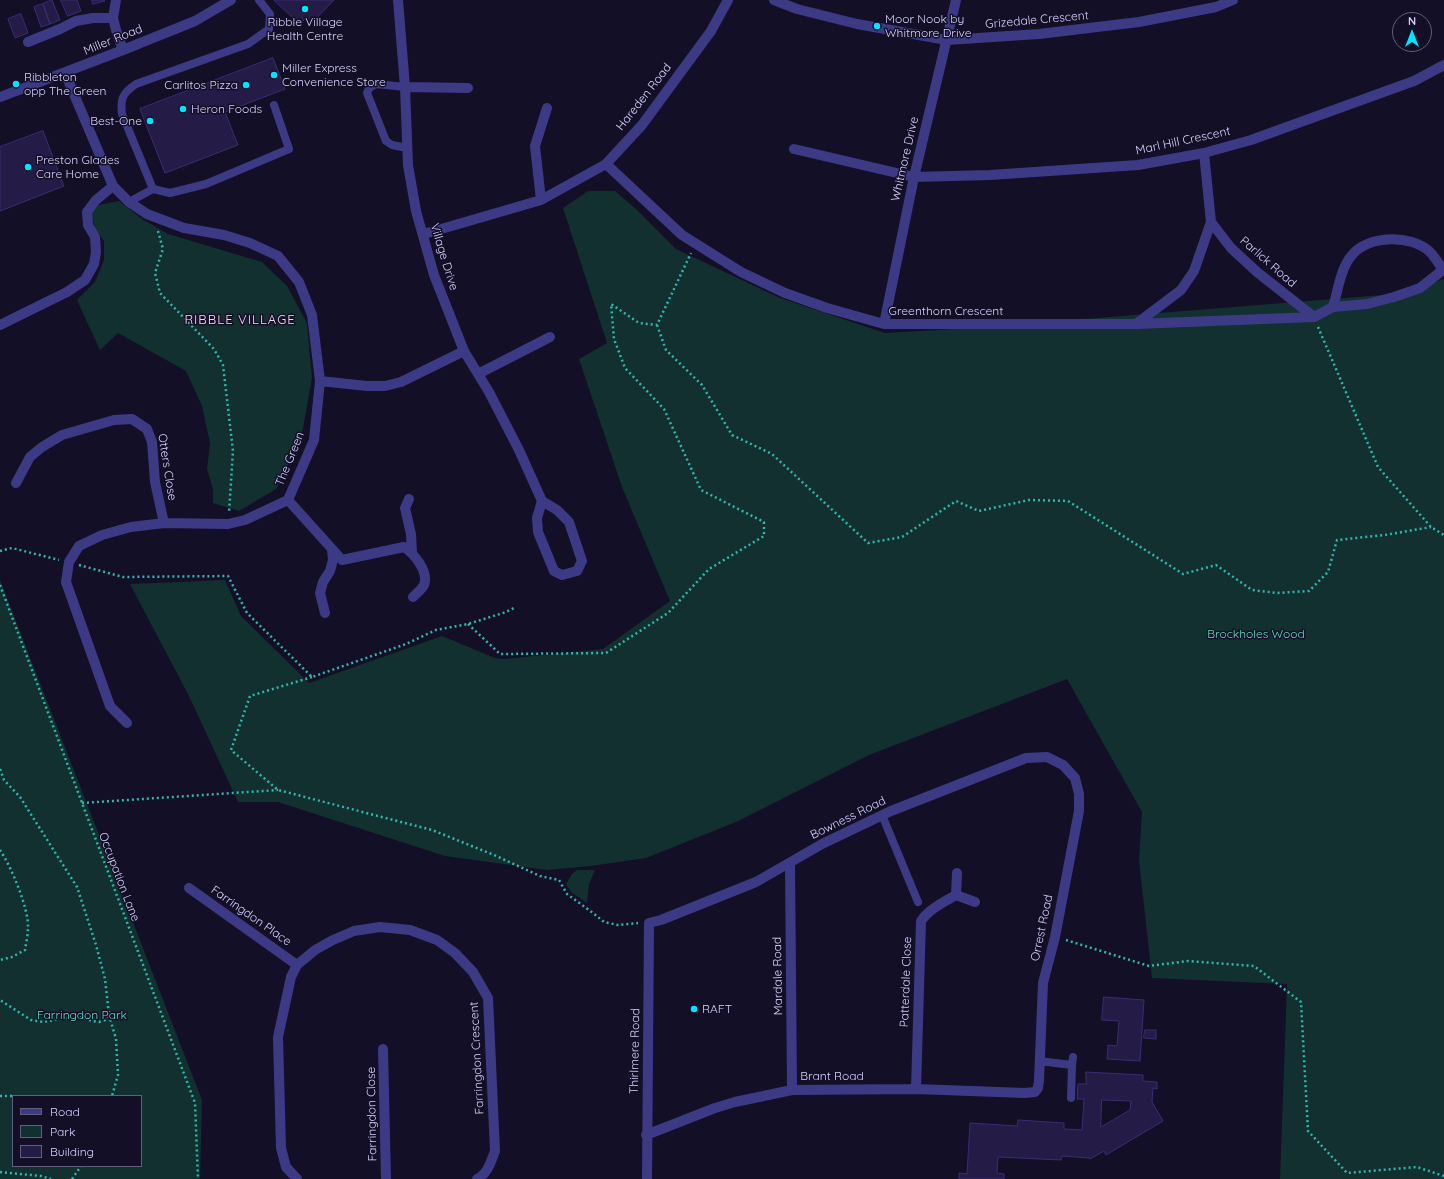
<!DOCTYPE html>
<html>
<head>
<meta charset="utf-8">
<style>
	body { margin:0 }
	#map { position:relative; width:1444px; height:1179px; overflow:hidden; background:#130f26; font-family:Quicksand,sans-serif }
	canvas { display:block }
	.legend { position:absolute; left:12px; top:1095px; width:130px; height:72px; box-sizing:border-box; background:#130f26; border:1px solid #625e7d; margin:0; padding:5px 7px; list-style:none; font-size:12px; color:#d9d4ff }
	.legend li { display:flex; align-items:center; gap:8px; height:20px }
	.legend b { width:20px; border:1px solid #625e7d }
	.north { position:absolute; left:1392px; top:12px; width:40px; height:40px; box-sizing:border-box; background:#130f26; border:1px solid #625e7d; border-radius:50%; rotate:0deg; font-size:11px; font-weight:700; line-height:16px; text-align:center; color:#d9d4ff }
	.north::after { content:''; display:block; margin:auto; width:14px; height:18px; background:#00e5ff; clip-path:polygon(50% 0,100% 100%,50% 72%,0 100%) }
</style>
</head>
<body>
<div id="map">
<canvas width="1444" height="1179"></canvas>
<ul class="legend">
<li><b style="height:5px;background:#3d3a85"></b>Road</li>
<li><b style="height:11px;background:#12302f"></b>Park</li>
<li><b style="height:11px;background:#241b47"></b>Building</li>
</ul>
<div class="north">N</div>
</div>
<script>
const context = document.querySelector('canvas').getContext('2d');
context.lineJoin = 'round';
function fill(path, color) { context.fillStyle = color; context.fill(path, 'evenodd'); }
function stroke(path, color, width, dash) { context.strokeStyle = color; context.lineWidth = width; context.lineCap = dash ? 'butt' : 'round'; context.setLineDash(dash || []); context.stroke(path); }
function write(font, color, halo, rows, align = 'center') {
  context.font = font + ' Quicksand,sans-serif'; context.lineWidth = 3; context.setLineDash([]); context.textBaseline = 'middle'; context.strokeStyle = halo; context.fillStyle = color; for (const [text, x, y, turn = 0] of rows) {
    context.save(); context.translate(x, y); context.rotate((+turn || 0) * Math.PI / 180); context.textAlign = isNaN(turn) ? turn : align; if (halo) context.strokeText(text, 0, 0); context.fillText(text, 0, 0); context.restore();
  }
}
fill(new Path2D(`
	M588,191H615L636,209L676,249L780,298L885,333L973,328L1395,294L1444,279V1179H1280L1287,984L1152,978L1139,860L1142,812L1067,679L869,755L736,822L646,858L591,866L547,870L445,856L278,802H238L190,698L130,584L225,580L241,616L309,683L442,636L495,658L504,659L603,649L670,601L622,487L579,359L607,343L563,208Z
	M119,201L142,219L168,234L262,262L287,286L307,323L312,378L301,439L276,489L239,511L213,503V489L207,469L210,443L202,406L186,371L118,333L100,350L77,300L95,282L104,260V241L95,228L91,215L99,205Z
	M0,580L202,1100L200,1179H0ZM13,1096H141V1166H13Z
	M577,870H595L589,884L587,903L572,893L566,884L572,874Z`), '#12302f');
const building = new Path2D(`
	M52,0L60,20L50,24L43,4Z
	M61,0H77L81,11L68,16Z
	M92,0H104L105,1L93,4Z
	M274,0H334L311,24L306,18L300,24Z
	M43,4L50,24L41,27L34,7Z
	M21,14L28,33L15,38L8,19Z
	M273,58L285,89L225,112L238,145L165,173L140,109Z
	M43,131L64,186L0,211V147Z
	M1104,997L1144,1000L1140,1061L1107,1059L1108,1045L1117,1046L1119,1021L1102,1020Z
	M1145,1030H1156V1039L1144,1038Z
	M1086,1072L1143,1075V1081L1157,1082V1089L1153,1088L1152,1102L1163,1121L1106,1155L1104,1151L1090,1159L1089,1158L1062,1156L1061,1160L998,1157L997,1173L1004,1174V1179H959V1173L967,1174L970,1123L1017,1126L1018,1120L1064,1123V1129L1082,1130L1084,1099H1077L1078,1084H1086ZM1102,1100L1131,1101L1130,1110L1101,1127Z`);
fill(building, '#241b47');
stroke(building, '#3b2d73', 1);
stroke(new Path2D(`
	M158,231L163,249L155,273L160,293L214,349L223,365L233,451L229,513
	M657,325L666,350L702,385L732,435L772,454L868,543L902,537L956,501L979,511L1029,500L1068,501L1183,574L1216,565L1252,590L1277,593L1309,591L1328,572L1337,540L1385,535L1431,527
	M1318,327L1378,467L1431,527L1444,535
	M0,551L12,548L59,560
	M79,565L123,577L228,576L247,613L312,677L406,644L436,630L468,624L506,612L514,608
	M0,585L195,1103L198,1179
	M468,624L500,654L606,653L668,613L709,569L764,536V522L701,490L664,409L625,368L614,339L611,304L639,323L657,325L691,253
	M312,677L250,696L231,750L278,790L432,830L494,855L540,876L559,880L567,894L593,913L604,922L618,925L638,923
	M0,769L4,780L20,797L77,887L96,945L105,979L109,1015L105,1020L99,1022L92,1021L77,1016L43,1022L31,1020L0,1000
	M82,803L278,790
	M0,850C11,866 29,909 28,928C28,935 26,943 25,950L12,957L0,960
	M1066,940L1149,966L1188,961L1254,966L1301,1002L1308,1131L1347,1173L1417,1167L1444,1176
	M109,1015L116,1039L118,1075L112,1096
	M0,1096H14
	M0,1172L41,1176L51,1179
	M72,1179L81,1166`), '#2fb8b0', 2.5, [2, 3]);
stroke(new Path2D(`
	M405,87L376,84L369,88L367,93L386,141L392,145L407,148
	M153,189L170,193L206,184L289,149L274,105
	M129,202L153,189L122,114C120,98 123,93 136,84L248,44L269,29L270,14L259,0
	M882,815L918,902
	M1039,1061L1072,1065L1073,1057
	M1071,1098L1072,1065`), '#3d3a85', 8);
stroke(new Path2D(`
	M398,0L405,87L408,165L416,211L434,275L464,351L489,392L519,450L542,501L557,510L569,522L582,561L577,571L562,575L554,571L538,532L537,518L542,501
	M774,0L797,9L857,24L947,40L1039,34L1139,22L1216,7L1233,0
	M113,18L116,30L123,50
	M28,42L60,29L76,21L93,18H113L116,0
	M65,73L113,186L129,202L147,214L184,228L224,235L250,243L278,256L299,282L312,315L320,381L314,440L288,500L245,520L228,524L164,523L131,527L102,535L79,546L69,562L66,582L110,706L127,723
	M405,87L468,88
	M794,149L914,177L990,175L1138,165L1204,153L1251,140L1414,81L1444,65
	M1204,153L1211,222L1231,248L1257,272L1314,317
	M606,164L682,235L741,272L785,293L827,308L884,324H1136L1314,317L1333,307L1367,304L1394,297L1420,288L1444,269
	M541,200L535,146L547,108
	M424,234L541,200L606,164L642,125L711,31L728,0
	M1333,307C1338,291 1340,269 1352,255C1368,235 1411,234 1430,252C1435,257 1439,264 1443,270
	M884,324L914,177L956,0
	M1136,324L1181,290L1194,271L1211,222
	M0,325L67,292L85,280L94,264L96,252L95,237L88,225L87,212L96,200L113,186
	M478,374L550,337
	M320,381L367,386H385L401,382L464,351
	M16,483L30,457L42,447L62,435L114,420L132,419L147,429L152,442L155,482L164,523
	M409,499L405,508L411,534L412,552
	M288,500L342,560L404,547C414,554 429,571 424,585C422,589 416,594 413,597
	M325,613L320,593L323,582L330,571L333,560L332,549
	M790,863L792,1090
	M189,888L297,965
	M956,895L975,902
	M383,1049L386,1179
	M916,1089L921,921C929,909 944,902 956,895L957,873
	M646,1135L715,1108L735,1102L792,1090L916,1089L1025,1093L1035,1092L1038,1088L1039,1080L1043,983L1055,937L1079,811V794L1075,778L1063,765L1047,757L1026,758L891,811L822,844L756,882L661,920L649,923L647,1179
	M297,1179L286,1167L281,1148L278,1037L291,977L297,965L315,950L333,940L354,931L380,927L410,930L437,940L455,953L473,972L488,998L495,1151C491,1161 488,1174 477,1179`), '#3d3a85', 10);
stroke(new Path2D(`
	M0,97L123,50L195,21L231,0`), '#3d3a85', 10);
for (const [x, y, r, color] of [
	[305,9,4,"#00e5ff"],
	[877,26,4,"#00e5ff"],
	[274,75,4,"#00e5ff"],
	[16,84,4,"#00e5ff"],
	[246,85,4,"#00e5ff"],
	[183,109,4,"#00e5ff"],
	[150,121,4,"#00e5ff"],
	[28,167,4,"#00e5ff"],
	[694,1009,4,"#00e5ff"]
]) { const dot = new Path2D(); dot.arc(x, y, r, 0, 2 * Math.PI); context.fillStyle = color; context.fill(dot); stroke(dot, '#130f26', 1.5); }
write('12px', '#d9d4ff', '#130f26', [
	["Moor Nook by",885,19],
	["Whitmore Drive",885,33],
	["Ribble Village",305,22,"center"],
	["Health Centre",305,36,"center"],
	["Miller Express",282,68],
	["Convenience Store",282,82],
	["Ribbleton",24,77],
	["opp The Green",24,91],
	["Carlitos Pizza",238,85,"right"],
	["Heron Foods",191,109],
	["Best-One",142,121,"right"],
	["Preston Glades",36,160],
	["Care Home",36,174],
	["RAFT",702,1009]
], 'left');
write('12px', '#d9d4ff', '#130f26', [
	["Grizedale Crescent",1037,20,-5],
	["Miller Road",113,40,-22],
	["Hareden Road",644,97,-52],
	["Marl Hill Crescent",1183,141,-12],
	["Whitmore Drive",905,159,-77],
	["Village Drive",444,257,73],
	["Parlick Road",1268,262,41],
	["Greenthorn Crescent",946,311],
	["The Green",290,459,-68],
	["Otters Close",167,467,81],
	["Bowness Road",848,818,-26],
	["Occupation Lane",119,877,69],
	["Farringdon Place",251,916,35],
	["Orrest Road",1042,928,-78],
	["Mardale Road",778,976,-91],
	["Patterdale Close",906,982,-88],
	["Thirlmere Road",635,1051,-89],
	["Farringdon Crescent",477,1058,-93],
	["Brant Road",832,1076],
	["Farringdon Close",372,1114,-91]
]);
write('12px', '#5fe0c0', '#130f26', [
	["Brockholes Wood",1256,634],
	["Farringdon Park",82,1015]
]);
context.letterSpacing = '1px';
write('13px', '#ffd6f0', '#130f26', [
	["RIBBLE VILLAGE",240,320]
]);
context.letterSpacing = '0px';
</script>
</body>
</html>
